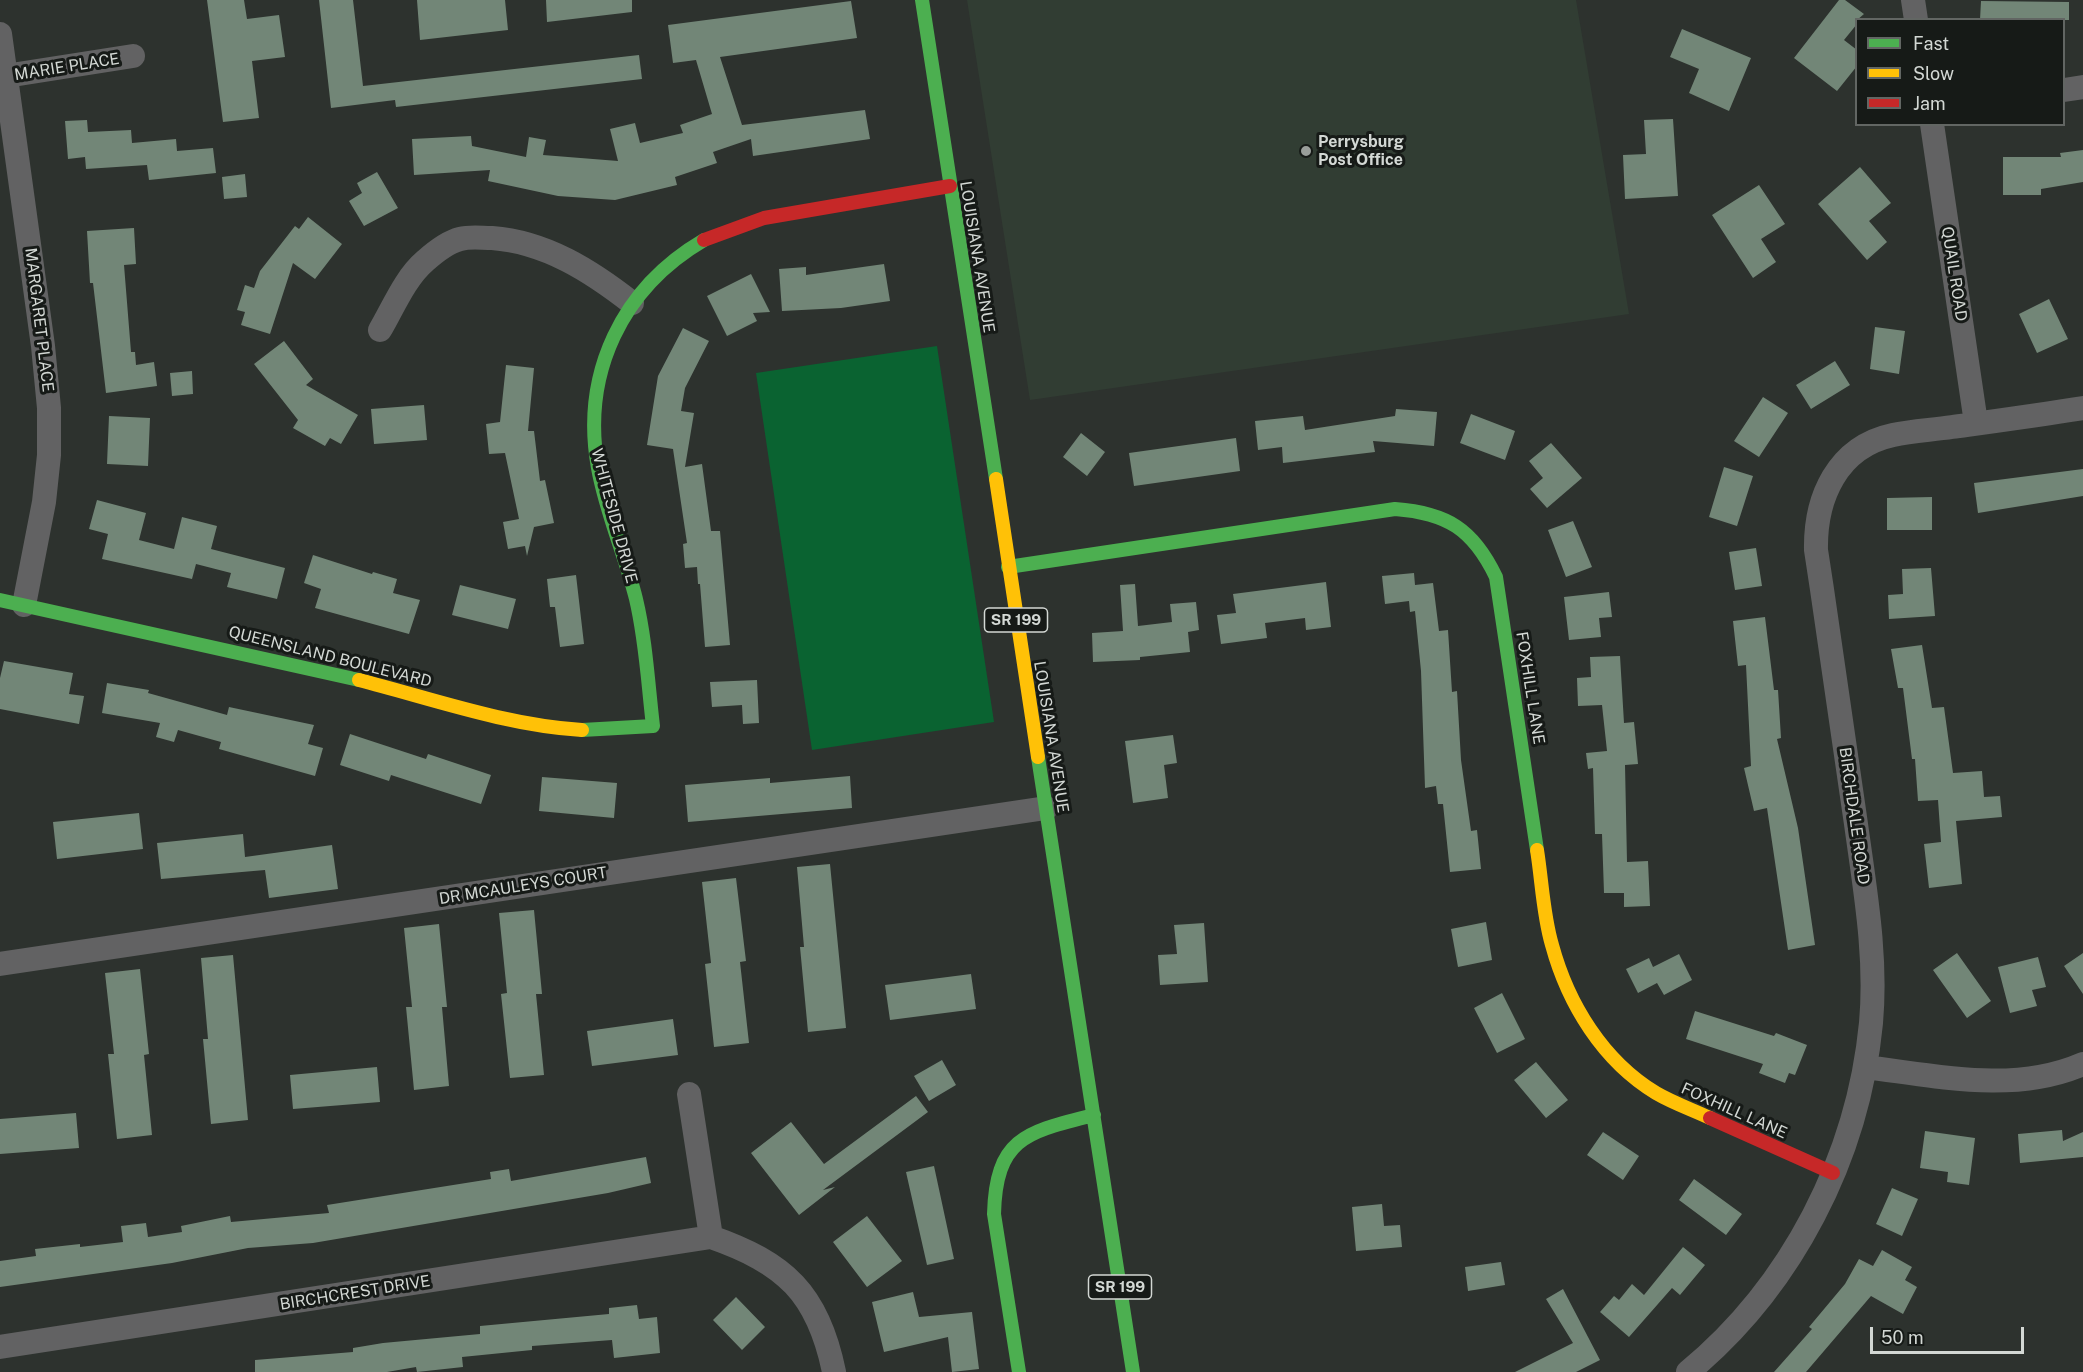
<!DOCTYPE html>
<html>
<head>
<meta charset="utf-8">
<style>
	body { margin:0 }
	#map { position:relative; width:2083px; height:1372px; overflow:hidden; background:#2d322e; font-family:"Public Sans",sans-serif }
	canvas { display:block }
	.legend { position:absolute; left:1855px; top:18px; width:210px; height:108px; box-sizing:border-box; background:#161a17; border:2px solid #626663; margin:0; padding:8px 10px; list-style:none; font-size:18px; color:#d3d8d4 }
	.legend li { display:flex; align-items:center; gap:12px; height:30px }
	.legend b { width:30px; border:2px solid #626663 }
	.scale { position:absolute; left:1870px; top:1327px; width:154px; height:27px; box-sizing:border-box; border:3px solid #d3d8d4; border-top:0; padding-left:8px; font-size:18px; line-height:21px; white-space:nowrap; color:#d3d8d4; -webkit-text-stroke:4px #161a17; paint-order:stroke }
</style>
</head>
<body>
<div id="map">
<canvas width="2083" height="1372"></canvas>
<ul class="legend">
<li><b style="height:8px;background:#4caf50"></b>Fast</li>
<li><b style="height:8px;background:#ffc107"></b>Slow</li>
<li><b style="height:8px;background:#c62828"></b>Jam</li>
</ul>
<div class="scale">50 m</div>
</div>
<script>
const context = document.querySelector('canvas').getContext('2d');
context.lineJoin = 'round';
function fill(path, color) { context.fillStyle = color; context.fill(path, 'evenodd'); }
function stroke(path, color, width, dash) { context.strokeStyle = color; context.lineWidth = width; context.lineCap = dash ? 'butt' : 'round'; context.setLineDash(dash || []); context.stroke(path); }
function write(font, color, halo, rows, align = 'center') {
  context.font = font + ' "Public Sans",sans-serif'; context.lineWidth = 6; context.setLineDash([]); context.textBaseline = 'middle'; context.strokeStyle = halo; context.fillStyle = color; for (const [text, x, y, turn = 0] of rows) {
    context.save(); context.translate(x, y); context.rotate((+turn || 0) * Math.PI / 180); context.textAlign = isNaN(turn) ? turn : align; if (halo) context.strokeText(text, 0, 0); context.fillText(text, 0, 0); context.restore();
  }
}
fill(new Path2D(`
	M967,0H1576L1629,314L1030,400Z`), '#313d33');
fill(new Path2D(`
	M937,346L994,722L812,750L756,373Z`), '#0a6331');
fill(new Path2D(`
	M207,0H244L247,19L279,15L285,57L252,61L259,118L223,122Z
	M319,0H353L363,86L639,55L642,79L396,107L395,100L331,108Z
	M417,0H505L508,30L420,40Z
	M546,0H632V12L547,22Z
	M1839,0H1845L1864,14L1857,20V24L1844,40L1857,50V66L1837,91L1794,58Z
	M851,1L857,38L720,57L742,125L865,110L870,139L753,156L751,139L713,152L717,163L675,177L677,185L615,200L558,196L488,181L490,170L414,175L412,139L471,136L472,146L526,157L529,137L546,140L543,155L618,161L610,129L635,123L640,143L683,133L680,125L712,114L696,60L673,63L668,25Z
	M1981,1L2069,2V20H1980Z
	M1682,29L1751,58L1729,111L1689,93L1699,69L1670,57Z
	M1673,119L1678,196L1625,199L1623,155L1646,154L1644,120Z
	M87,120L88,132L131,130L132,143L176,139L177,151L213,148L216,173L149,180L147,165L86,169L85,157L68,159L65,121Z
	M2083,150V182L2041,189V195H2003V157H2061L2060,153Z
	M1860,167L1891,203L1869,221L1887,242L1867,260L1818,204Z
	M377,172L398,208L364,226L349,201L362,193L357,183Z
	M245,174L247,197L224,199L222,177Z
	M1759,185L1785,224L1761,239L1776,262L1753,278L1712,215Z
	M308,217L342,244L315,279L293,263L270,334L241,325L245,312L237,310L245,285L254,288L260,271L295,226L299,229Z
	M134,228L136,264L124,265L131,352H135L136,365L154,362L157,386L106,393L93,283H90L87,231Z
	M884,264L890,301L841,308L782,311L779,269L806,267V275Z
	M751,274L770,312L753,313L757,321L727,336L707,296Z
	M2049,299L2068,339L2037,353L2019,314Z
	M1875,327L1905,331L1899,374L1870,369Z
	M683,328L709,341L685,388L681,411L694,413L685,467L702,464L711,531H720L730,645L705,647L700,584H698L697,567L685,568L683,544L687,543L673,449L647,445L658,376Z
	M284,341L313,379L306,385L358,415L341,444L330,438L325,446L293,428L298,420L254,364Z
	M1835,361L1850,385L1811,409L1796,385Z
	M506,365L534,368L528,431H534L540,481L545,480L554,523L534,527L527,556L525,546L508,549L503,522L519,519L505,453L489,454L486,424L500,422Z
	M192,371L193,394L172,396L170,373Z
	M1763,397L1788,413L1759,457L1734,441Z
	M424,405L427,440L374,444L371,409Z
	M1396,409L1437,412L1434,446L1373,441L1375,452L1283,463L1282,447L1258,450L1255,421L1303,416L1305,430L1395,416Z
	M1471,414L1515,431L1505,460L1460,443Z
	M109,416L150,418L148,466L107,464Z
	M1081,433L1105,452L1087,476L1063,457Z
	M1236,438L1240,471L1134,486L1129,453Z
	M1551,443L1582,478L1547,508L1530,489L1543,478L1529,461Z
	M1724,467L1753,476L1737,526L1709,517Z
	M2083,469V496L1978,513L1974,483Z
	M1932,497V530H1887V498Z
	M97,500L146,513L139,540L174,549L182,517L217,526L211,549L285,568L277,599L227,587L231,573L196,564L192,579L102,559L108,534L89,529Z
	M1573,521L1592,567L1566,577L1548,530Z
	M1756,548L1762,586L1735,590L1729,552Z
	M313,555L372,574L373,572L397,579L393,593L420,600L409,634L315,608L321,589L304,583Z
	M1931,568L1935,616L1889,619L1888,595L1903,594L1902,569Z
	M1414,573L1415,585L1433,583L1439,631L1448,630L1452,692L1457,691L1461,760L1471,831L1477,830L1481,869L1450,872L1443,804H1438L1436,786L1425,788L1421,671L1415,611L1410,612L1409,601L1385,604L1382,576Z
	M576,575L584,644L560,647L555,607H550L547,579Z
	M1326,582L1331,627L1306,630L1305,618L1265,623L1267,638L1221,644L1217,615L1236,613L1233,594Z
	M1135,584L1138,626L1172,622L1170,604L1196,602L1199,630L1188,632L1190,652L1140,657V660L1093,662L1092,633L1123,631L1120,585Z
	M460,585L516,599L508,629L452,615Z
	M1609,592L1612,617L1599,618L1601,637L1569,640L1564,597Z
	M1765,617L1774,690H1778L1781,738L1777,739L1798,828L1815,945L1788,950L1767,808L1754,811L1744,768L1751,766L1746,665L1738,666L1733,621Z
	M1922,645L1932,708L1944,707L1953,773L1982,771L1984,797L2000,796L2002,817L1956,821L1962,884L1929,888L1924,844L1941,842L1938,800L1918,801L1915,759H1912L1903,688H1898L1891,649Z
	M1620,656L1624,723L1634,722L1638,764L1625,765L1627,862L1648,861L1650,906L1624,907V893H1604L1602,834H1595L1593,768L1588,769L1586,753L1607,751L1602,705L1578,706L1577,678L1591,677L1590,657Z
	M4,661L73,673L69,694L84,696L79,724L0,709V678Z
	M757,680L759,723L743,724L742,705L712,707L710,682Z
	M107,683L149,690L148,693L227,715L229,707L314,725L308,744L323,748L315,776L219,749L221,742L178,730L174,742L156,737L160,723L102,713Z
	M350,734L426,759L428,754L491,775L481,804L391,775L389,781L340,765Z
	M1173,735L1177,763L1164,765L1168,798L1133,803L1125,741Z
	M850,776L852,808L688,822L685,785L770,778V783Z
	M542,777L617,783L614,818L539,811Z
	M139,813L143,849L57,859L53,822Z
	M243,834L245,857L332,845L338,889L269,898L265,870L161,879L157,843Z
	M830,864L846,1028L808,1032L800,947H804L797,867Z
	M736,878L746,961L740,962L749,1043L714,1047L705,964L711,963L702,882Z
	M534,910L542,994H536L544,1075L510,1078L501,994L507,993L499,913Z
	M1486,922L1492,960L1458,967L1451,929Z
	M1204,923L1208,982L1160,985L1158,955L1177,954L1174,925Z
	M439,924L447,1007H442L449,1086L414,1090L406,1007H412L404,928Z
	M1957,953L1991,1001L1967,1018L1933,970Z
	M2083,953V994L2064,966Z
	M1679,954L1692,980L1664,995L1657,983L1638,993L1626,969L1649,958L1653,967Z
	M233,955L248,1120L211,1124L203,1039H208L201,958Z
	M2038,957L2046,987L2032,990L2037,1006L2010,1013L1998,967Z
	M140,969L149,1054L144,1055L152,1135L117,1139L108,1054H114L105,973Z
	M971,974L976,1009L890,1020L885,985Z
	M1502,993L1525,1039L1497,1053L1474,1008Z
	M1695,1011L1774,1036L1776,1033L1807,1045L1795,1075L1789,1073L1785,1083L1759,1073L1763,1064L1686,1039Z
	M673,1019L678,1055L592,1066L587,1031Z
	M942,1060L956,1085L929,1101L914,1076Z
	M1536,1062L1568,1100L1546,1118L1514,1080Z
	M377,1067L380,1102L293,1109L290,1075Z
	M916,1096L928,1112L823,1190L835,1187L799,1215L751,1153L791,1122L824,1164Z
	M76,1113L79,1148L0,1154V1119Z
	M2062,1130L2063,1141L2083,1132V1157L2020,1163L2018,1134Z
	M1925,1131L1975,1138L1969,1185L1947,1182L1948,1172L1920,1168Z
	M1603,1132L1639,1156L1623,1180L1587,1155Z
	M646,1157L651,1183L608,1193L313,1243L248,1248L172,1263L0,1287V1261L36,1256L35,1249L80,1244V1247L123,1242L121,1226L146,1223L148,1237L182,1232L181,1226L230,1216L231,1222L329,1213L327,1205L491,1179L490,1172L509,1169L511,1181Z
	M934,1166L954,1259L927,1265L906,1172Z
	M1694,1179L1742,1214L1726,1235L1679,1200Z
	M1892,1188L1918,1199L1902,1236L1876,1224Z
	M1382,1204L1384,1226L1400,1225L1402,1247L1356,1251L1352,1207Z
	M867,1216L902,1261L867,1287L833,1242Z
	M1683,1247L1705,1265L1680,1295L1672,1288L1629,1337L1600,1312L1614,1296L1619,1300L1632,1284L1644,1295Z
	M1882,1250L1912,1267L1905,1280L1917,1287L1903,1314L1871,1296L1806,1372H1774L1812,1329L1809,1327L1845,1284L1859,1259L1873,1266Z
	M1501,1262L1505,1285L1468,1291L1465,1267Z
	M1563,1289L1600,1360L1576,1372H1515L1573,1343L1546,1299Z
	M913,1292L919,1317L972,1312L979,1369L952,1372L948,1337L884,1352L872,1302Z
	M736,1297L765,1327L742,1350L713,1320Z
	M637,1305L639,1319L657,1317L660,1353L614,1358L612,1340L532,1346V1350L462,1357L463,1367L417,1372L416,1367L387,1372H255V1360L353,1352V1348L383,1343L480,1334V1326L609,1314V1308Z`), '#728677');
stroke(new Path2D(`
	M1913,0L1916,20
	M0,34L43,346L49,408V455L44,502L24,605
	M0,77L133,56
	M2064,90L2083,87
	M1932,124L1976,423
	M380,330C393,308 405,278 425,261C434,253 448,242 460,239C471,236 481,238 492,238C546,242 591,271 632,303
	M0,964L1046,808
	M1865,1067C1937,1076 2014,1094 2083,1064
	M689,1094L711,1237
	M0,1347L711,1237C785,1263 818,1293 834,1372
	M1688,1372C1792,1286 1858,1157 1871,1023C1877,956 1865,890 1856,824C1843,732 1830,641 1816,550C1815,498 1837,447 1893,435C1912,431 1932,430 1952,427C1995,421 2039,415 2083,408`), '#626263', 24);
stroke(new Path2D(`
	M922,0L996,479
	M1008,567L1395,509C1447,513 1473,529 1496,577L1537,850
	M0,600L359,680
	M582,730L653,726C648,684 646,641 636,599C625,555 606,513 598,468C581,373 622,288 704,240
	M1038,757L1133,1372
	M1019,1372L994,1214C996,1137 1027,1132 1094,1115`), '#4caf50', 14);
stroke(new Path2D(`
	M996,479L1038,757
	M359,680C433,699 505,725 582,730
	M1537,850C1542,881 1543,915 1552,945C1568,1004 1603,1061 1656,1093C1673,1103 1693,1110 1710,1118`), '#ffc107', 14);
stroke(new Path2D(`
	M704,240L764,218L950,186
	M1710,1118L1833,1173`), '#c62828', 14);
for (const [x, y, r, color] of [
	[1306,151,6,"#999e9a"]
]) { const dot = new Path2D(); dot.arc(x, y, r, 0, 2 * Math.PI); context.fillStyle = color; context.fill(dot); stroke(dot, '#161a17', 2); }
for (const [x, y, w] of [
	[1016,620,63],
	[1120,1287,63]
]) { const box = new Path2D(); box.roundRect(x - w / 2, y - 12, w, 24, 4.5); context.fillStyle = '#161a17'; context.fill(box); stroke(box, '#d3d8d4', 1.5); }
write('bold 15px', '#d3d8d4', null, [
	["SR 199",1016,620],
	["SR 199",1120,1287]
]);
write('16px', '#d3d8d4', '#161a17', [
	["MARIE PLACE",67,67,-9],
	["LOUISIANA AVENUE",977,257,81],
	["QUAIL ROAD",1954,274,81],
	["MARGARET PLACE",39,320,83],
	["WHITESIDE DRIVE",614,516,75],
	["QUEENSLAND BOULEVARD",330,657,14],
	["FOXHILL LANE",1530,688,81],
	["LOUISIANA AVENUE",1051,737,81],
	["BIRCHDALE ROAD",1854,816,82],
	["DR MCAULEYS COURT",523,886,-9],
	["FOXHILL LANE",1734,1111,24],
	["BIRCHCREST DRIVE",355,1293,-9]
]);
write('bold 16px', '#d3d8d4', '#161a17', [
	["Perrysburg",1318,142],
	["Post Office",1318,160]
], 'left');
</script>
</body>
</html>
